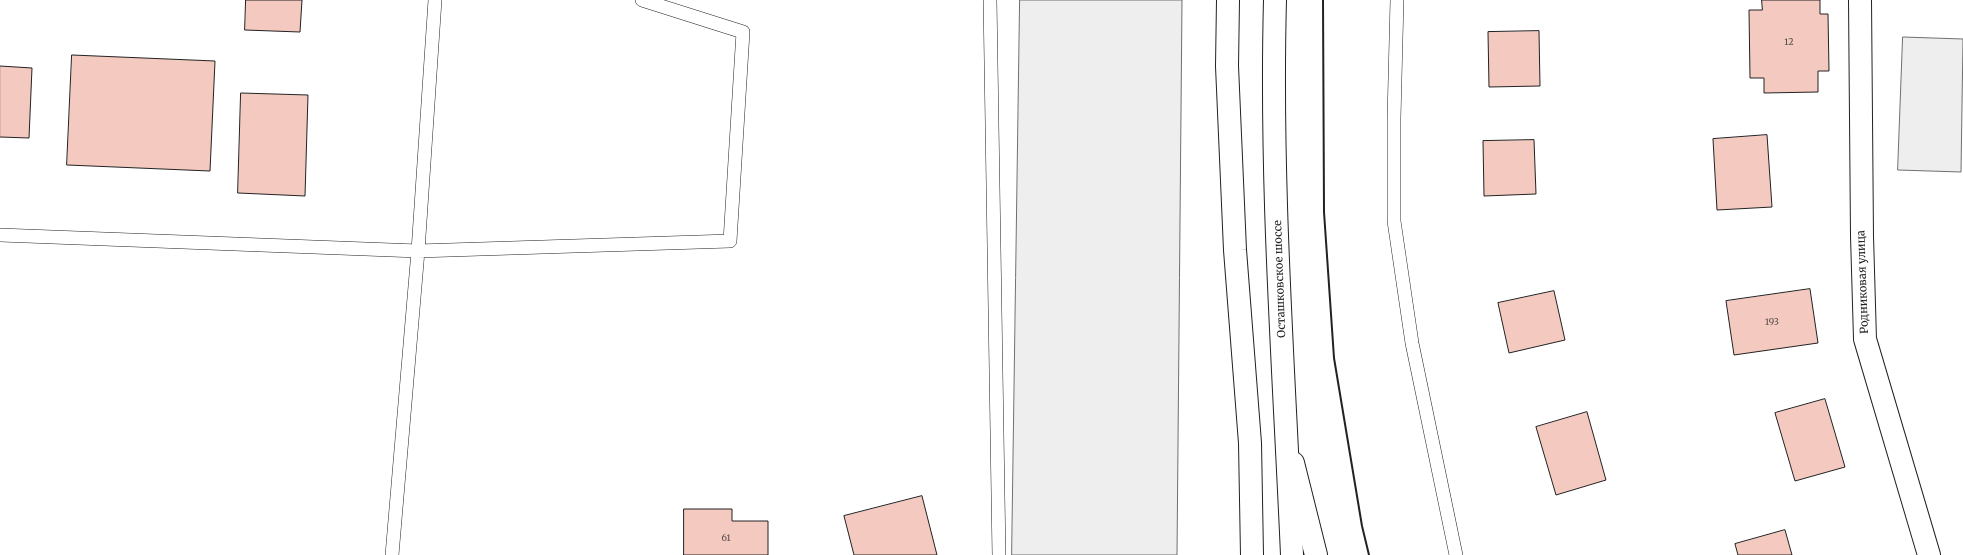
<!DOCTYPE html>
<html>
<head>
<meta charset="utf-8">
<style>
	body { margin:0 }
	canvas { display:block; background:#fff }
</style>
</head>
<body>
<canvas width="1963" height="555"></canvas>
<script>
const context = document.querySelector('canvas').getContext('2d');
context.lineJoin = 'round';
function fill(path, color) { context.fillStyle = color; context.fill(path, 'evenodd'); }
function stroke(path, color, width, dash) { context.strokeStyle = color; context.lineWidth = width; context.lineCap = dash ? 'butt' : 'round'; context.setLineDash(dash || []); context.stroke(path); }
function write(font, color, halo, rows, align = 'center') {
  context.font = font + ' Merriweather,serif'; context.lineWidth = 3; context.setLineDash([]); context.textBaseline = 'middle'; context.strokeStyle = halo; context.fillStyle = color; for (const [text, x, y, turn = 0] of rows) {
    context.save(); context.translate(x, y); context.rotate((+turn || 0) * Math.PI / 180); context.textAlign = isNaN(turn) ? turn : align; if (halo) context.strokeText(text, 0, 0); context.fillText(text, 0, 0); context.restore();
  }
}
const green = new Path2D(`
	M1020,0H1182L1177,555H1012Z
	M1903,37L1963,39L1961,172L1898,170Z`);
fill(green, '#eee');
stroke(green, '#6f6f6f', 1);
const building = new Path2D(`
	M246,0H302L300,32L245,30Z
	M1762,0H1820V14H1828L1829,71H1818V92L1764,93V78H1750L1749,10H1762Z
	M1539,31L1540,86L1489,87L1488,32Z
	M72,55L215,61L210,171L67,165Z
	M0,66L32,68L29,138L0,137Z
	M241,93L308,95L305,196L238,193Z
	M1767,135L1772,207L1717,210L1713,139Z
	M1534,140L1536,194L1484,196L1483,141Z
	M1810,289L1818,343L1734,355L1726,301Z
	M1554,291L1565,340L1509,353L1498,303Z
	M1825,399L1845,467L1795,481L1775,413Z
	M1587,412L1606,480L1556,495L1536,427Z
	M922,496L937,555H854L844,516Z
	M684,509H732V521H768V555H684Z
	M1785,530L1792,555H1738L1735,544Z`);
fill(building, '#f3c9c0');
stroke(building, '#222', 1);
const service = new Path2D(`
	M990,0L999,555
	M1397,0L1394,118V221L1412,343L1456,555
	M0,235L418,251L730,241L743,32L642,0
	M392,555L418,251L435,0`);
const minor = new Path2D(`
	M1860,0L1862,236L1865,339L1929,555`);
const tertiary = new Path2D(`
	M1293,463L1316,555`);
const secondary = new Path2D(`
	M1228,0L1227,66L1235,250L1250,443L1252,555
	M1275,0C1270,185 1284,370 1292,555`);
stroke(service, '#222', 14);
stroke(minor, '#222', 24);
stroke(tertiary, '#222', 24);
stroke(secondary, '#222', 24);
stroke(service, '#fff', 13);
stroke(minor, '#fff', 22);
stroke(tertiary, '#fff', 22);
stroke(secondary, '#fff', 22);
stroke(new Path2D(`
	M1323,0L1324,212L1334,358L1362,526L1369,555`), '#222', 2);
write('9px', '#564c4a', null, [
	["12",1789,42],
	["193",1772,322],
	["61",726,538]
]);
write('11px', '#222', '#fff', [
	["Осташковское шоссе",1280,279,-92],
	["Родниковая улица",1863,282,-92]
]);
</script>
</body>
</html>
